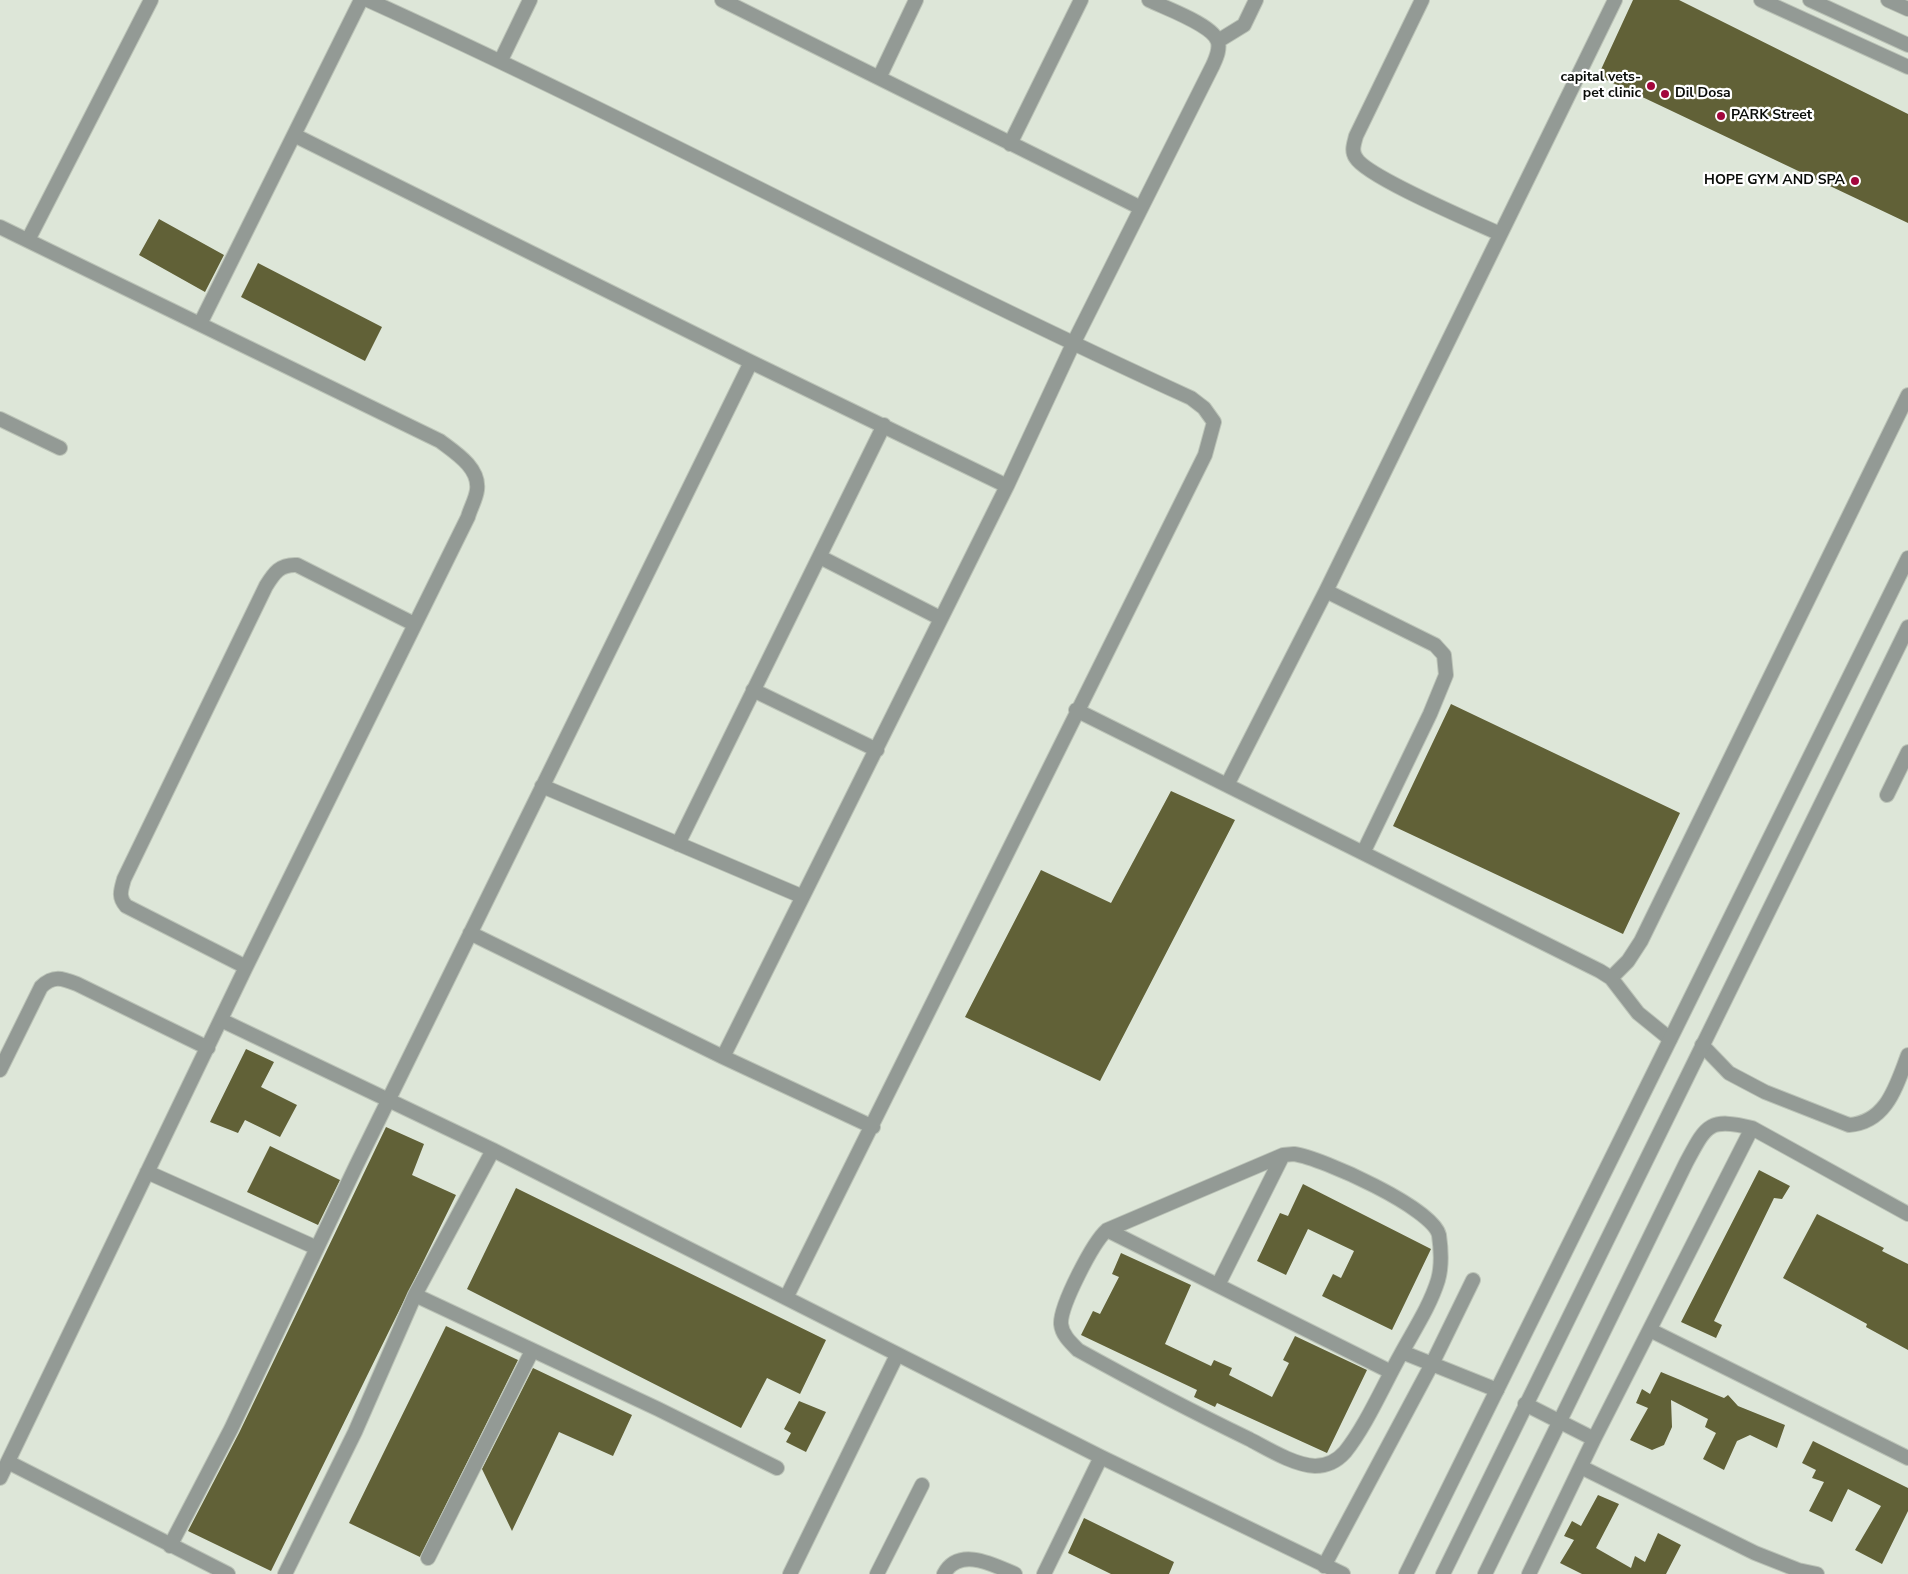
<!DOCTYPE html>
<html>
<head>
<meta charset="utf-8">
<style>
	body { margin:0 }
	canvas { display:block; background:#dde6d8 }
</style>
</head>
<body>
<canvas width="1908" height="1574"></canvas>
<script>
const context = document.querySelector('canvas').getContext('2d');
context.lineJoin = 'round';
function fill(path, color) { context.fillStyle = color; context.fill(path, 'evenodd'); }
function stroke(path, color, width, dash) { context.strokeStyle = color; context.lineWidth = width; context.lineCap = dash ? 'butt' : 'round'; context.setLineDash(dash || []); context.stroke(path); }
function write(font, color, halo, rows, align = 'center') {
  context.font = font + ' "Nunito Sans",sans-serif'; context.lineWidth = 4.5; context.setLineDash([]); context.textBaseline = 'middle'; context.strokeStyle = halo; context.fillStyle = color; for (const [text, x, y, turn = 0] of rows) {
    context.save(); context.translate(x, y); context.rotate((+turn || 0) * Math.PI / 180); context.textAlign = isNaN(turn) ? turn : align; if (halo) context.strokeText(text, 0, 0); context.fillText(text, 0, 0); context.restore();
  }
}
fill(new Path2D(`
	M1633,0H1679L1908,114V223L1598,76Z
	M159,219L224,255L205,292L139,255Z
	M258,263L382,327L365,361L241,297Z
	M1451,704L1680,813L1623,934L1393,826Z
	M1171,791L1235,820L1100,1081L965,1017L1041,870L1111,903Z
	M246,1049L274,1062L261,1087L297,1105L280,1137L245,1120L238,1133L210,1122Z
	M386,1127L424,1144L412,1175L456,1195L271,1571L188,1531L239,1433Z
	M270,1146L340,1180L318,1225L247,1192Z
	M1759,1170L1790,1186L1782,1199L1774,1198L1714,1321L1722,1325L1716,1338L1681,1322Z
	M1303,1184L1431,1249L1392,1330L1322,1296L1333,1274L1341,1278L1354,1251L1308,1229L1286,1275L1257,1261L1280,1213L1288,1216Z
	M516,1188L826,1340L800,1394L767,1378L741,1428L467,1289Z
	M1817,1214L1884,1248L1882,1251L1908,1264V1350L1866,1327L1867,1324L1783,1278Z
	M1121,1253L1191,1285L1165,1344L1211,1366L1214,1360L1232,1368L1229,1375L1272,1397L1289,1363L1283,1360L1295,1336L1367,1370L1327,1453L1217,1403L1215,1407L1194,1397L1197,1390L1081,1335L1093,1311L1100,1314L1119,1277L1112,1274Z
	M446,1326L518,1360L420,1557L349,1523Z
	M533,1368L632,1415L613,1456L559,1432L512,1531L482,1469Z
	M1661,1372L1724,1398L1728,1395L1738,1406L1785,1425L1777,1448L1750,1435L1737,1441L1724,1470L1703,1459L1716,1433L1705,1427L1708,1419L1671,1400L1672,1427L1664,1445L1652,1450L1630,1440L1648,1408L1636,1403L1642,1389L1650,1394Z
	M799,1401L826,1412L806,1452L786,1442L791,1433L784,1429Z
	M1813,1441L1908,1488V1511L1882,1564L1855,1550L1881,1506L1848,1489L1832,1522L1809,1511L1824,1482L1812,1478L1816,1470L1802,1463Z
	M1598,1495L1619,1504L1596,1548L1631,1568L1635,1556L1645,1562L1658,1533L1681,1545L1666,1574H1582L1560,1563L1574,1540L1564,1536L1572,1521L1581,1526Z
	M1084,1518L1174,1562L1169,1574H1111L1068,1553Z`), '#616137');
const minor = new Path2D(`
	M368,0C646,126 914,272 1191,398L1204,408L1214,422L1205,455L786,1298
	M722,0L1141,208
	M1422,0L1356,136C1354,144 1351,151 1356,158C1367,177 1474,222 1500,234
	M1888,0L1908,9
	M1218,41L1244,25L1256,0
	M501,60L530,0
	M879,78L916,0
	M294,135L751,362L1007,486
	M1010,144L1081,0
	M0,227L440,441C456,453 480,468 477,490C476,499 470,509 468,517L246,967L0,1478
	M28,240L151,0
	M200,324L361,0
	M0,419L60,448
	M820,557L940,618
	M1326,591L1435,645L1444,655L1446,675L1430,714L1363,853
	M753,690L877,750
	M1076,710L1600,971L1611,978L1638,1013L1670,1039
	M1227,785L1326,591L1615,0
	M542,786L801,896
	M1887,795L1908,752
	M678,844L884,425
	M470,933L723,1057L873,1127
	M246,967L126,906C118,897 121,890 124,879L266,586C274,573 280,564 297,565L414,624
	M1611,978L1628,961L1641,941L1908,395
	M221,1020L493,1150L1101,1457L1343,1574
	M1702,1045L1729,1073L1765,1092L1849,1125C1887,1122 1896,1086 1908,1055
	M723,1057L1007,486L1073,344L1213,65C1216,58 1220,50 1218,42C1214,25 1165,8 1149,0
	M0,1070L41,987C53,975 62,978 77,984L208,1048
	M1294,1154C1322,1158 1433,1208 1439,1235C1441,1249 1442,1266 1438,1280C1430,1306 1414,1330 1401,1354C1384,1384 1366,1426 1345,1452C1337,1461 1327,1466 1315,1466C1294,1465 1268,1449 1249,1439C1191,1411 1134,1381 1078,1350C1071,1343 1062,1335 1061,1324C1060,1306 1093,1242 1107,1230L1283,1155Z
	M147,1172L317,1248
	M1107,1230L1391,1372
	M1218,1285L1283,1155
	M415,1295L658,1409L777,1468
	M1650,1330L1908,1458
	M1402,1352L1497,1390
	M1525,1404L1594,1439
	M8,1462L228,1574
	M1581,1467L1755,1553L1798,1570L1817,1574
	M170,1546L231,1429L356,1166L751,362
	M428,1558L532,1351
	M1324,1566L1432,1364L1473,1280
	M285,1574L355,1432L415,1295L493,1150
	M790,1574L897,1355
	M877,1574L922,1485
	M944,1574C959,1546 994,1565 1015,1574
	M1044,1574L1101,1457
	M1485,1574L1686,1163C1706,1126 1708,1117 1752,1128L1908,1214
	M1529,1574L1594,1439L1752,1128`);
const tertiary = new Path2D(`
	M1761,0L1908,67
	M1810,0L1908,45
	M1406,1574L1908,558
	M1443,1574L1908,627`);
stroke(minor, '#bbc3b7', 16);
stroke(tertiary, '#bbc3b7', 16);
stroke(minor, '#939a95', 14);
stroke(tertiary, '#939a95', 14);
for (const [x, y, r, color] of [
	[1651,86,5,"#a3063c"],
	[1665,94,5,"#a3063c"],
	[1721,116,5,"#a3063c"],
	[1855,181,5,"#a3063c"]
]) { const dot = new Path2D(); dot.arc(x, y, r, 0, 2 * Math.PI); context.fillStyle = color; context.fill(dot); stroke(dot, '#fff', 2); }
write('bold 14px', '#090c08', '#fff', [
	["capital vets-",1641,78],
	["pet clinic",1641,94],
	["Dil Dosa",1675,94,"left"],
	["PARK Street",1731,116,"left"],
	["HOPE GYM AND SPA",1845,181]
], 'right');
</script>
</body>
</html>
